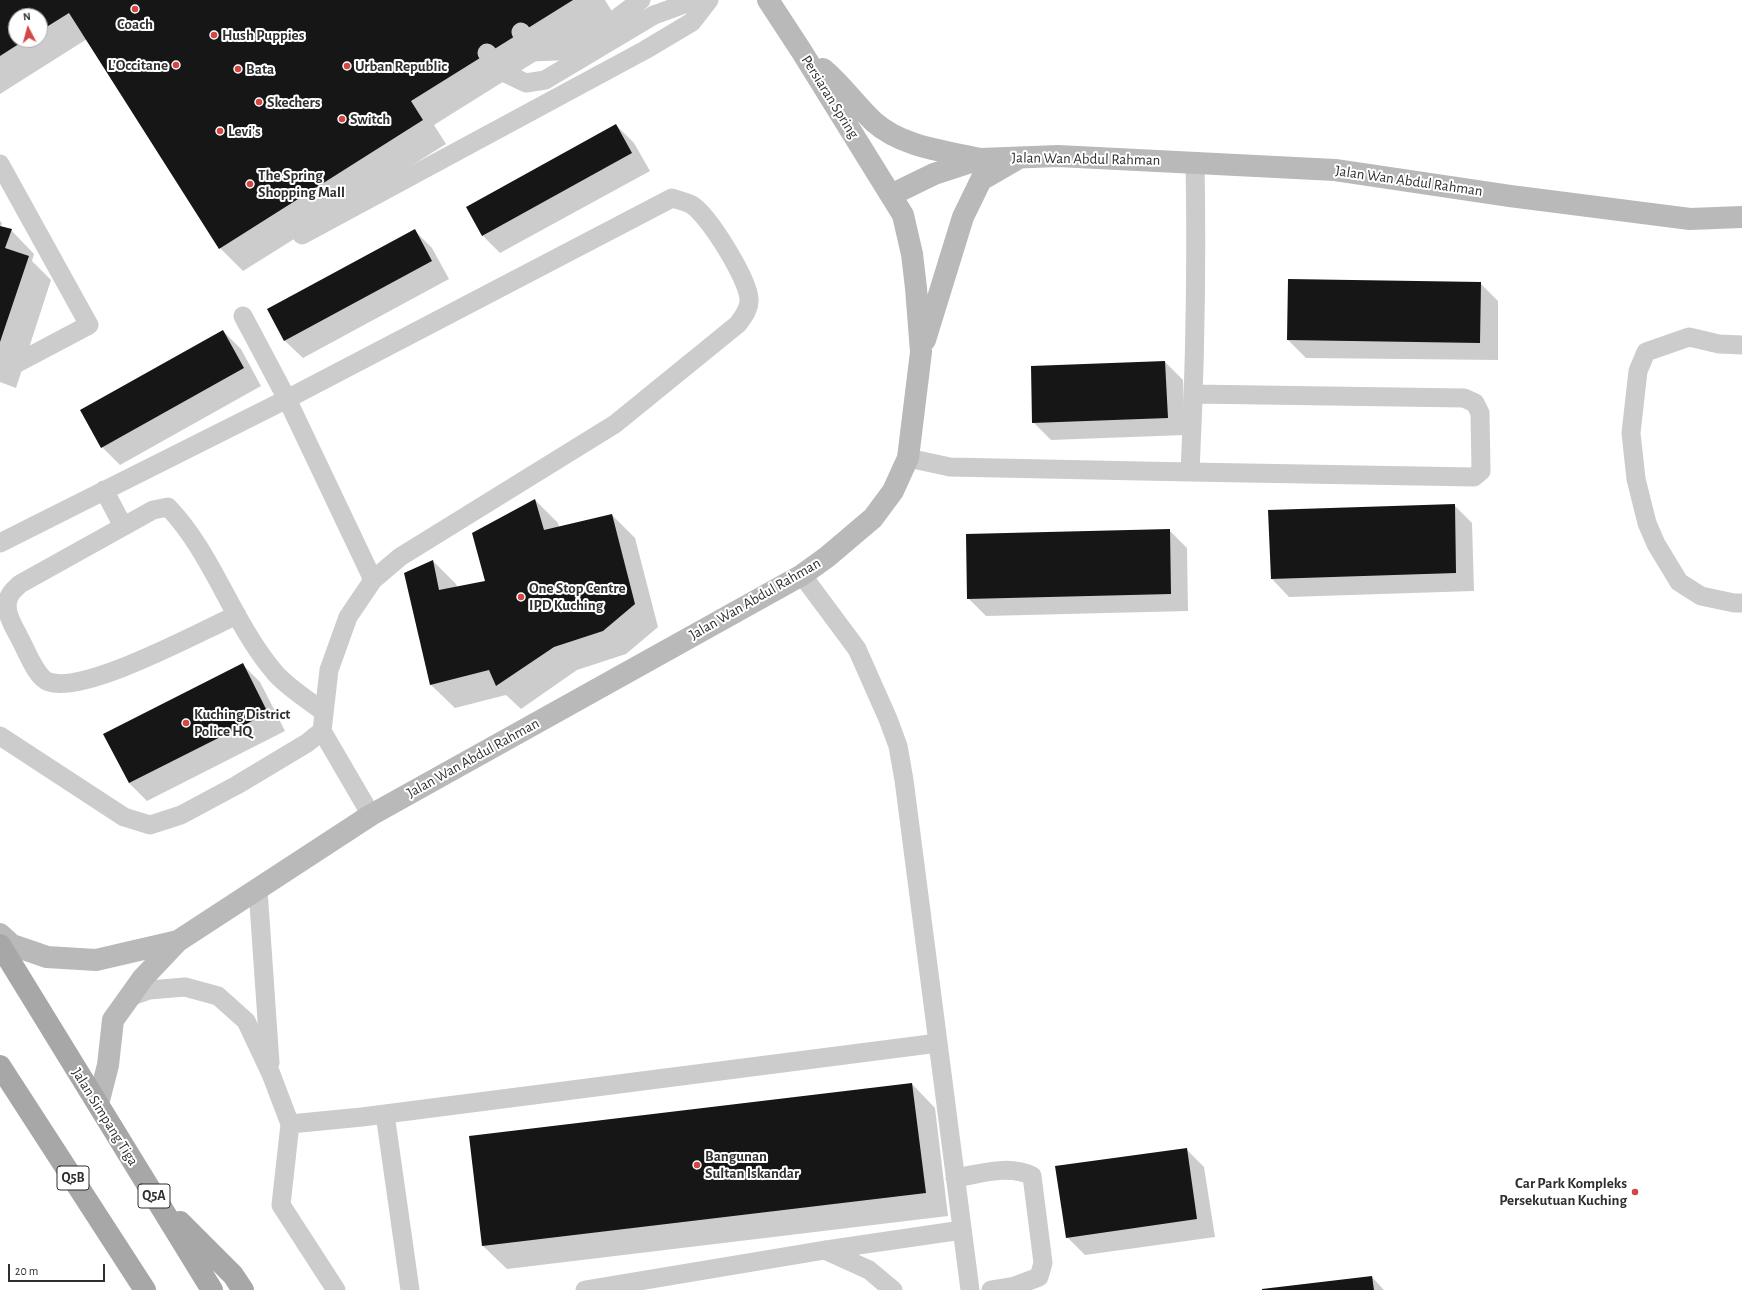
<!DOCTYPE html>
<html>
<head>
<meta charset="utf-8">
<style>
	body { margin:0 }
	#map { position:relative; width:1742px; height:1290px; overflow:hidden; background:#fff; font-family:"Alegreya Sans",sans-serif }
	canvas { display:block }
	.north { position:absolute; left:8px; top:8px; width:40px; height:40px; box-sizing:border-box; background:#fff; border:1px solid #acacac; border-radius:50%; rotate:354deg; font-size:11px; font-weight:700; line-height:16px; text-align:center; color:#2f2f2f }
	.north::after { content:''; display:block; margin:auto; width:14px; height:18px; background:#d24644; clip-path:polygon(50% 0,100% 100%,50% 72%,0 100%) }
	.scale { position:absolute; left:8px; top:1264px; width:97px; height:18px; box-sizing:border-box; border:2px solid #2f2f2f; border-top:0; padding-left:5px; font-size:12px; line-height:14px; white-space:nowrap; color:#2f2f2f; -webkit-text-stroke:3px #fff; paint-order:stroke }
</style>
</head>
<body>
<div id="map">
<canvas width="1742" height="1290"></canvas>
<div class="north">N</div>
<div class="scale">20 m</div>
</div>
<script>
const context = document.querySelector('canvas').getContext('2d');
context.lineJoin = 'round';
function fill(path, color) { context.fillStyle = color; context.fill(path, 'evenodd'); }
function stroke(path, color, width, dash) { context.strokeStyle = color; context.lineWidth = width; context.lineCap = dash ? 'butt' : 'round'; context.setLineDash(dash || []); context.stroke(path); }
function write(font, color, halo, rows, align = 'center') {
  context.font = font + ' "Alegreya Sans",sans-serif'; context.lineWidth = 4; context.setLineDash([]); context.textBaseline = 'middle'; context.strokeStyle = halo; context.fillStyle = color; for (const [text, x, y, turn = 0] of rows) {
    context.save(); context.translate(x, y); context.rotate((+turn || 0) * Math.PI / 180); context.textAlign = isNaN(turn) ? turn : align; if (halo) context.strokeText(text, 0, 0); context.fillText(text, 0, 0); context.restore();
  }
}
fill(new Path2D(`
	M0,0H605L613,13L434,125L446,144L243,271L220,248L87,39L0,94ZM16,16H40V40H16Z
	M616,125L634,143L650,171L500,253L483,236Z
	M0,221L2,223L1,227L11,230L34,254L32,261L51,280L16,388L0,382Z
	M414,230L432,248L449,279L303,358L285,341L268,309Z
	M1480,283L1498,301V360L1306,358L1288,340Z
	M223,331L241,349L261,386L120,465L102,447Z
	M1165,362L1183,380L1185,435L1051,440L1033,422L1032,367Z
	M535,500L558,523L559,527L612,515L635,538L658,627L626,654L577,670L521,709L506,695L455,708L431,685L405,574L433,561L456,584L457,587L487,581Z
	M1454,505L1472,523L1474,591L1289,597L1272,579Z
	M1169,530L1187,548L1188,611L986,616L968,598Z
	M243,665L260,682L285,731L147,801L129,783L105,735Z
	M912,1084L935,1108L948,1216L507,1269L483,1246Z
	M1186,1149L1204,1167L1215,1237L1085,1255L1067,1237Z
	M1372,1277L1384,1290H1262Z`), '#0003');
fill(new Path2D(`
	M0,0H573L411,101L423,120L219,249L69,13L40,31V16H16V40H25L0,56Z
	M616,124L632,153L482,236L466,207Z
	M0,226L12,229L5,248L29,256L0,342Z
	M415,229L432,261L284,341L267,309Z
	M1288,279L1481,282L1480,343L1287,340Z
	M223,330L244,368L101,448L80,410Z
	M1165,361L1168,418L1032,423L1031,366Z
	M535,499L544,530L612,514L635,604L603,631L554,647L496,686L489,670L430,685L404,573L433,560L439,590L485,581L472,533Z
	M1455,504L1456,573L1271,579L1268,510Z
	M1170,529L1171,594L967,599L966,534Z
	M243,663L268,713L129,783L103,734Z
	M912,1083L926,1193L482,1246L469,1136Z
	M1187,1148L1197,1219L1066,1238L1055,1166Z
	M1372,1276L1374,1290H1262V1289Z`), '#161616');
stroke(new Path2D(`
	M521,32L532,52L557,51L604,28L641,0
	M487,53L505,73L526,83L545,80L654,15L695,0
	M0,164L89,325L0,372
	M302,235L645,50L692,22L709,0
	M243,316L287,399L373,580
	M1742,345L1719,344L1689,337L1646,352L1638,371L1631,433L1636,479L1647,523L1656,544L1679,582L1701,596L1734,603H1742
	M908,458L950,467L1190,472C1195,369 1197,265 1195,162
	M1190,472L1474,477L1481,471L1480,413L1475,403L1464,398L1193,394
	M104,490L123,526
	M0,543L287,399L672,198C678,200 687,202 692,205C709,216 748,279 749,299C750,309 743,317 738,324L615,424L400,557L373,580L348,617L329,670L322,731L371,815
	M802,575L857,649L888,719L898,746L904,780L970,1290
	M237,615C199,632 86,694 49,682C36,678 26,649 19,637C13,625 2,609 10,595C12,591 17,587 20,584L153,510L168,507C214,555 232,623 276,674C290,689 308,700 324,712
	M0,736L124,817L150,825L181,815L237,785L307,743L322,731
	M258,890L270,1063
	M129,997L149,990L185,987L218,996L246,1021L271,1074L290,1124L281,1205L336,1290
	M385,1114L410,1290
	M290,1124L362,1117L938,1043
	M955,1178C980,1174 1009,1164 1032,1176L1043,1263L1039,1277L1015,1286L991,1290
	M825,1250L869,1270L893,1290
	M585,1290L825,1250L962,1230`), '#ccc', 19);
stroke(new Path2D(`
	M823,69C842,85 856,105 874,122C902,147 945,151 980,159
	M891,195L934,174L980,159L1058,156L1335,170L1510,196L1690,219L1742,217
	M925,340L963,217L981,180L1019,158
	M0,934L12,945L47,957L96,960L178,941
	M98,1104L108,1065L113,1020L143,978L178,941L371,815L802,575L827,557L873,518L893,491L908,458L921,352L916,288L912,254L903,215L802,52L768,0`), '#b9b9b9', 22);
stroke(new Path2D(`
	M0,945L212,1290
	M0,1066L145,1290
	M180,1222L233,1275L243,1290`), '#a7a7a7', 22);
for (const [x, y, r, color] of [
	[135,9,4,"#d24644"],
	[214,35,4,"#d24644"],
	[176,65,4,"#d24644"],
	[347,66,4,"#d24644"],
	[238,69,4,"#d24644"],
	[259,102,4,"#d24644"],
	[342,119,4,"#d24644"],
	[220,131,4,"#d24644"],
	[250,184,4,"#d24644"],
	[521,597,4,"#d24644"],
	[186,723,4,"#d24644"],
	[697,1165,4,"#d24644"],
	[1635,1192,4,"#d24644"]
]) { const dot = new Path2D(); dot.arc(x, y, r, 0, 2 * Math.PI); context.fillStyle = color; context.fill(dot); stroke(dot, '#fff', 1.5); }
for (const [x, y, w] of [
	[73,1178,32],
	[154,1196,32]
]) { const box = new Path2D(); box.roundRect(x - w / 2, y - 12, w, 24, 3); context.fillStyle = '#fff'; context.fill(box); stroke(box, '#2f2f2f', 1); }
write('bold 14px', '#2f2f2f', null, [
	["Q5B",73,1178],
	["Q5A",154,1196]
]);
write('bold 15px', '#2f2f2f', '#fff', [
	["Coach",135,24,"center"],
	["Hush Puppies",222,35],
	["L'Occitane",168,65,"right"],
	["Urban Republic",355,66],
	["Bata",246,69],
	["Skechers",267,102],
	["Switch",350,119],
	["Levi's",228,131],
	["The Spring",258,175],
	["Shopping Mall",258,192],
	["One Stop Centre",529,588],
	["IPD Kuching",529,605],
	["Kuching District",194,714],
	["Police HQ",194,731],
	["Bangunan",705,1156],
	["Sultan Iskandar",705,1173],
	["Car Park Kompleks",1627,1183,"right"],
	["Persekutuan Kuching",1627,1200,"right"]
], 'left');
write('15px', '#2f2f2f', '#fff', [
	["Persiaran Spring",830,97,58],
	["Jalan Wan Abdul Rahman",1086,159,1],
	["Jalan Wan Abdul Rahman",1409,181,8],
	["Jalan Wan Abdul Rahman",755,599,-30],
	["Jalan Wan Abdul Rahman",473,758,-29],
	["Jalan Simpang Tiga",105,1117,58]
]);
</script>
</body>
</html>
